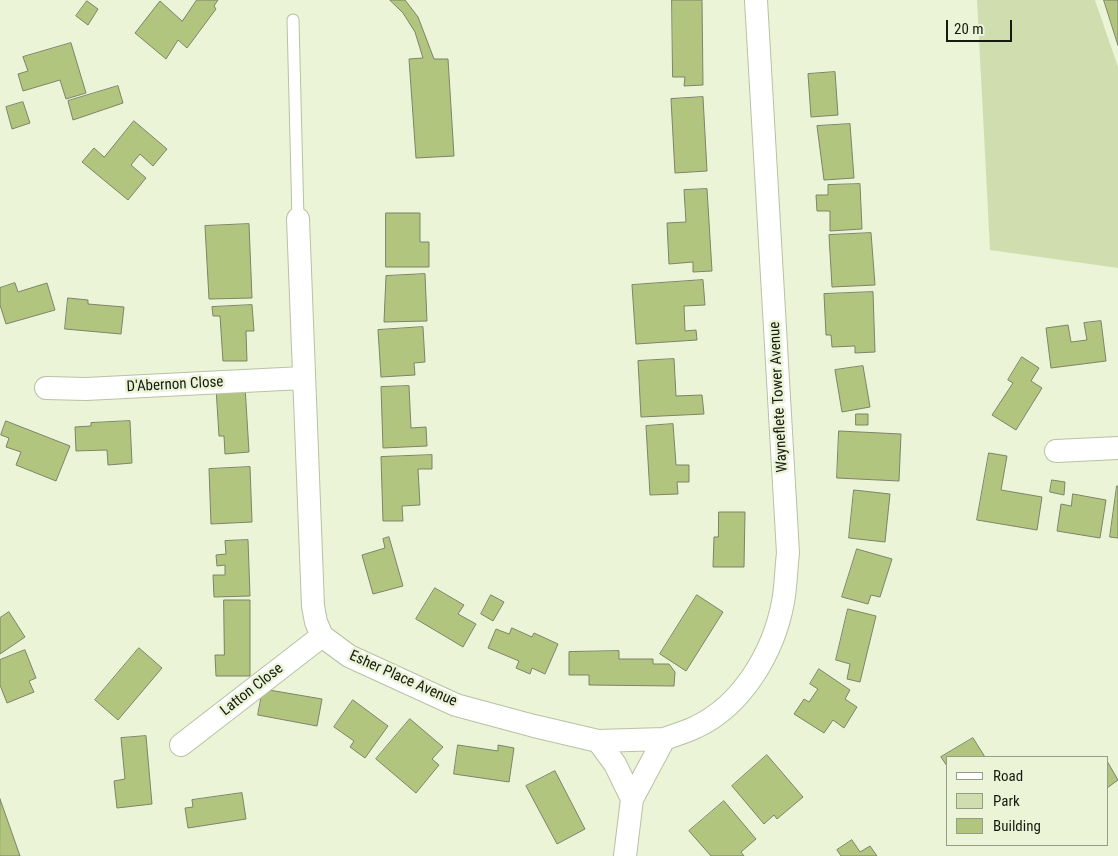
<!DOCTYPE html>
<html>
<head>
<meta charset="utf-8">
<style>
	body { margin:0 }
	#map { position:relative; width:1118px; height:856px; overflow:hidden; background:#ebf4d6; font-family:"Roboto Condensed",sans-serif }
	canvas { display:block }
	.legend { position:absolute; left:946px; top:756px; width:162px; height:90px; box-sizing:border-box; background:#ebf4d6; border:1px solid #969d87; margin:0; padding:6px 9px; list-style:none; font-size:15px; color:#171a10 }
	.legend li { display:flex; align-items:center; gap:10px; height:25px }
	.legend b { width:25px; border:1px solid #969d87 }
	.scale { position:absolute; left:946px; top:20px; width:66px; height:22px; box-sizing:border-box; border:2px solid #171a10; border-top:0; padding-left:6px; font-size:15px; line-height:18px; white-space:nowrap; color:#171a10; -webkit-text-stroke:4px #ebf4d6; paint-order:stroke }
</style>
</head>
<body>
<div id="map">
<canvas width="1118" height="856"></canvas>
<ul class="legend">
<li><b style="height:6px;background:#fff"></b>Road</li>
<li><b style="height:14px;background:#d0deaf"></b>Park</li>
<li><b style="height:14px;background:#b1c57e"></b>Building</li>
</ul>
<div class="scale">20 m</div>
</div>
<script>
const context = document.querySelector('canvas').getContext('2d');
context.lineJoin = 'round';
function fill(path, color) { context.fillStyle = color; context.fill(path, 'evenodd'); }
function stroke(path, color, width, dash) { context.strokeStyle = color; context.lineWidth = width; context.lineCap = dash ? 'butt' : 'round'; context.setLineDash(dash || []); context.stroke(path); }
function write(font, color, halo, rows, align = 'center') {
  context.font = font + ' "Roboto Condensed",sans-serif'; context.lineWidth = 5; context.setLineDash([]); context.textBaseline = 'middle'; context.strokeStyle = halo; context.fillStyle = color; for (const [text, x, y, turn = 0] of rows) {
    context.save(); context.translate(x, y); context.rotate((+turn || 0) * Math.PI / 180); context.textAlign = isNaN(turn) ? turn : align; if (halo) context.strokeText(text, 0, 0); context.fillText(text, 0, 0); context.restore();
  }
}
fill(new Path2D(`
	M977,0H1095L1118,67V268L990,250Z`), '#d0deaf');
const building = new Path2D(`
	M197,0H218L214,6L216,9L187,48L178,40L166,59L135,33L160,1L182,21Z
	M390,0H405L418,17L434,59H448L454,156L416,158L409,59L423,58L415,32L403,13Z
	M672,0H702L703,85L684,86L685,77H673Z
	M1104,0H1118V45Z
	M87,1L98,9L88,25L76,16Z
	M71,43L86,93L66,99L60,80L23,91L18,74L28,71L23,57Z
	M835,72L838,115L811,117L808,74Z
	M118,86L123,103L73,120L68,101Z
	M703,97L707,171L675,173L671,99Z
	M23,102L30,123L12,129L6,107Z
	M134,121L167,149L153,166L140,154L131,165L146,178L128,200L82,162L94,148L104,157Z
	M850,124L854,178L824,180L817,126Z
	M860,184L862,229L830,231V211H817L816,195H828V185Z
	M707,189L712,271L693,272V262L669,264L667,223L686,222L684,190Z
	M386,213H420V242H429V267H386Z
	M249,224L252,298L209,299L205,226Z
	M871,233L875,285L832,287L829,235Z
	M425,274L427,321L384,322L386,276Z
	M703,280L705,305L684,306L685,331L696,330L697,340L636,344L632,285Z
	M15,283L18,292L47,283L55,310L6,324L0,305V288Z
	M873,292L875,352L855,353V346L832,347L831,335H826L824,294Z
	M68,298L88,300V304L124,307L121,334L65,329Z
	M252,305L254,331H246L247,361H223L220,316H213L212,307Z
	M1101,321L1106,361L1051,368L1046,328L1068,325L1071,342L1087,340L1084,323Z
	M423,327L425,362L414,363L415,375L381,377L378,330Z
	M1022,357L1039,368L1031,381L1042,388L1016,430L992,415L1013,383L1008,380Z
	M674,359L676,396L702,395L704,414L641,417L638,361Z
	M863,366L870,407L842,412L835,370Z
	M245,386L249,452L225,454L224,436H219L216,388Z
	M409,386L411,428L426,427L427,446L383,448L381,387Z
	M856,414H868V425H856Z
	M6,421L70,446L56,481L16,465L21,452L6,447L9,438L1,435Z
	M130,421L132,463L108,465L107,450L76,451L75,427L91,426V423Z
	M673,424L676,465H689V482H677L678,494L650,495L646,426Z
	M839,431L901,434L899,481L837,478Z
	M989,453L1007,456L1001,490L1042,497L1037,530L977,520Z
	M432,455V469H418L420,505L402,506L403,521H383L381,457Z
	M250,467L252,522L211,524L209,469Z
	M1052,480L1065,482L1064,495L1050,492Z
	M1117,486H1118V538L1110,537Z
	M854,490L890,494L885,542L849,538Z
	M1073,494L1106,500L1100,538L1057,531L1061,504L1071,506Z
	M719,512H745L744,567H713L714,537H718Z
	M389,537L403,586L373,594L362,555L385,548L383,539Z
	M248,540L250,596L214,597L213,575H225V565L217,566L216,555L226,554L225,541Z
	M857,549L892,559L880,597L871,595L868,604L842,597Z
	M435,588L464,605L458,614L476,624L463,647L416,619Z
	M491,595L504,602L493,621L481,614Z
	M697,595L723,612L686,671L660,654Z
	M224,600H250V676H216L215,655H224Z
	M848,609L876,616L860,682L847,679L850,664L836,660Z
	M9,612L25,637L0,654V618Z
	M512,628L532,637L534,633L558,644L545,674L532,668L530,674L516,668L519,661L488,648L496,629L509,634Z
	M139,648L162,668L118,720L95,700Z
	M25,650L36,678L29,681L34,692L7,703L0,685V660Z
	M619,651V659H653V664H669L675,672L674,686L589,685V675H569V652Z
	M819,669L850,690L845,699L857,707L844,728L833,720L824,733L794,714L804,699L809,702L818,689L810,684Z
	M263,689L322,699L317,726L258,715Z
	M353,700L388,726L365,758L350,747L354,741L334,727Z
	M410,719L443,747L432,759L439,765L416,793L376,759Z
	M146,736L152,804L117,808L114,781L125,779L121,738Z
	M973,738L985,757H947V766L941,757Z
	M458,745L498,751V745L514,748L509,782L454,774Z
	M767,755L803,797L777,819L774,815L764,824L732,786Z
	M1107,761L1118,780L1107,788Z
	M555,771L585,829L557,844L526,786Z
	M242,793L246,819L188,828L185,808L193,807L192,800Z
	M0,799L20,856H0Z
	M724,801L756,839L741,852L744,856H711L689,831Z
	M852,840L860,852L870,846L877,856H841L837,850Z`);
fill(building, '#b1c57e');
stroke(building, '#7c8469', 1);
const service = new Path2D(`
	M293,20L298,219`);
const minor = new Path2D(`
	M298,219L313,606L316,622L322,636L349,656L456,705L534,726L598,741L615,764L632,799L625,856
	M46,388L86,389L303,378
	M1056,451L1118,448
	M598,741L664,739
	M181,745L322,636
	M632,799L664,739C675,735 686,732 696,727C743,705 774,651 783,602C786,586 786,569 788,553L756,0`);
stroke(service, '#b8c1a4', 13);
stroke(minor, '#b8c1a4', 24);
stroke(service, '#fff', 11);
stroke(minor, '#fff', 22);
write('15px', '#171a10', '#ebf4d6', [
	["D'Abernon Close",175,385,-3],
	["Wayneflete Tower Avenue",779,397,-93],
	["Esher Place Avenue",403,679,24],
	["Latton Close",252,690,-38]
]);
</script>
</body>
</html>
